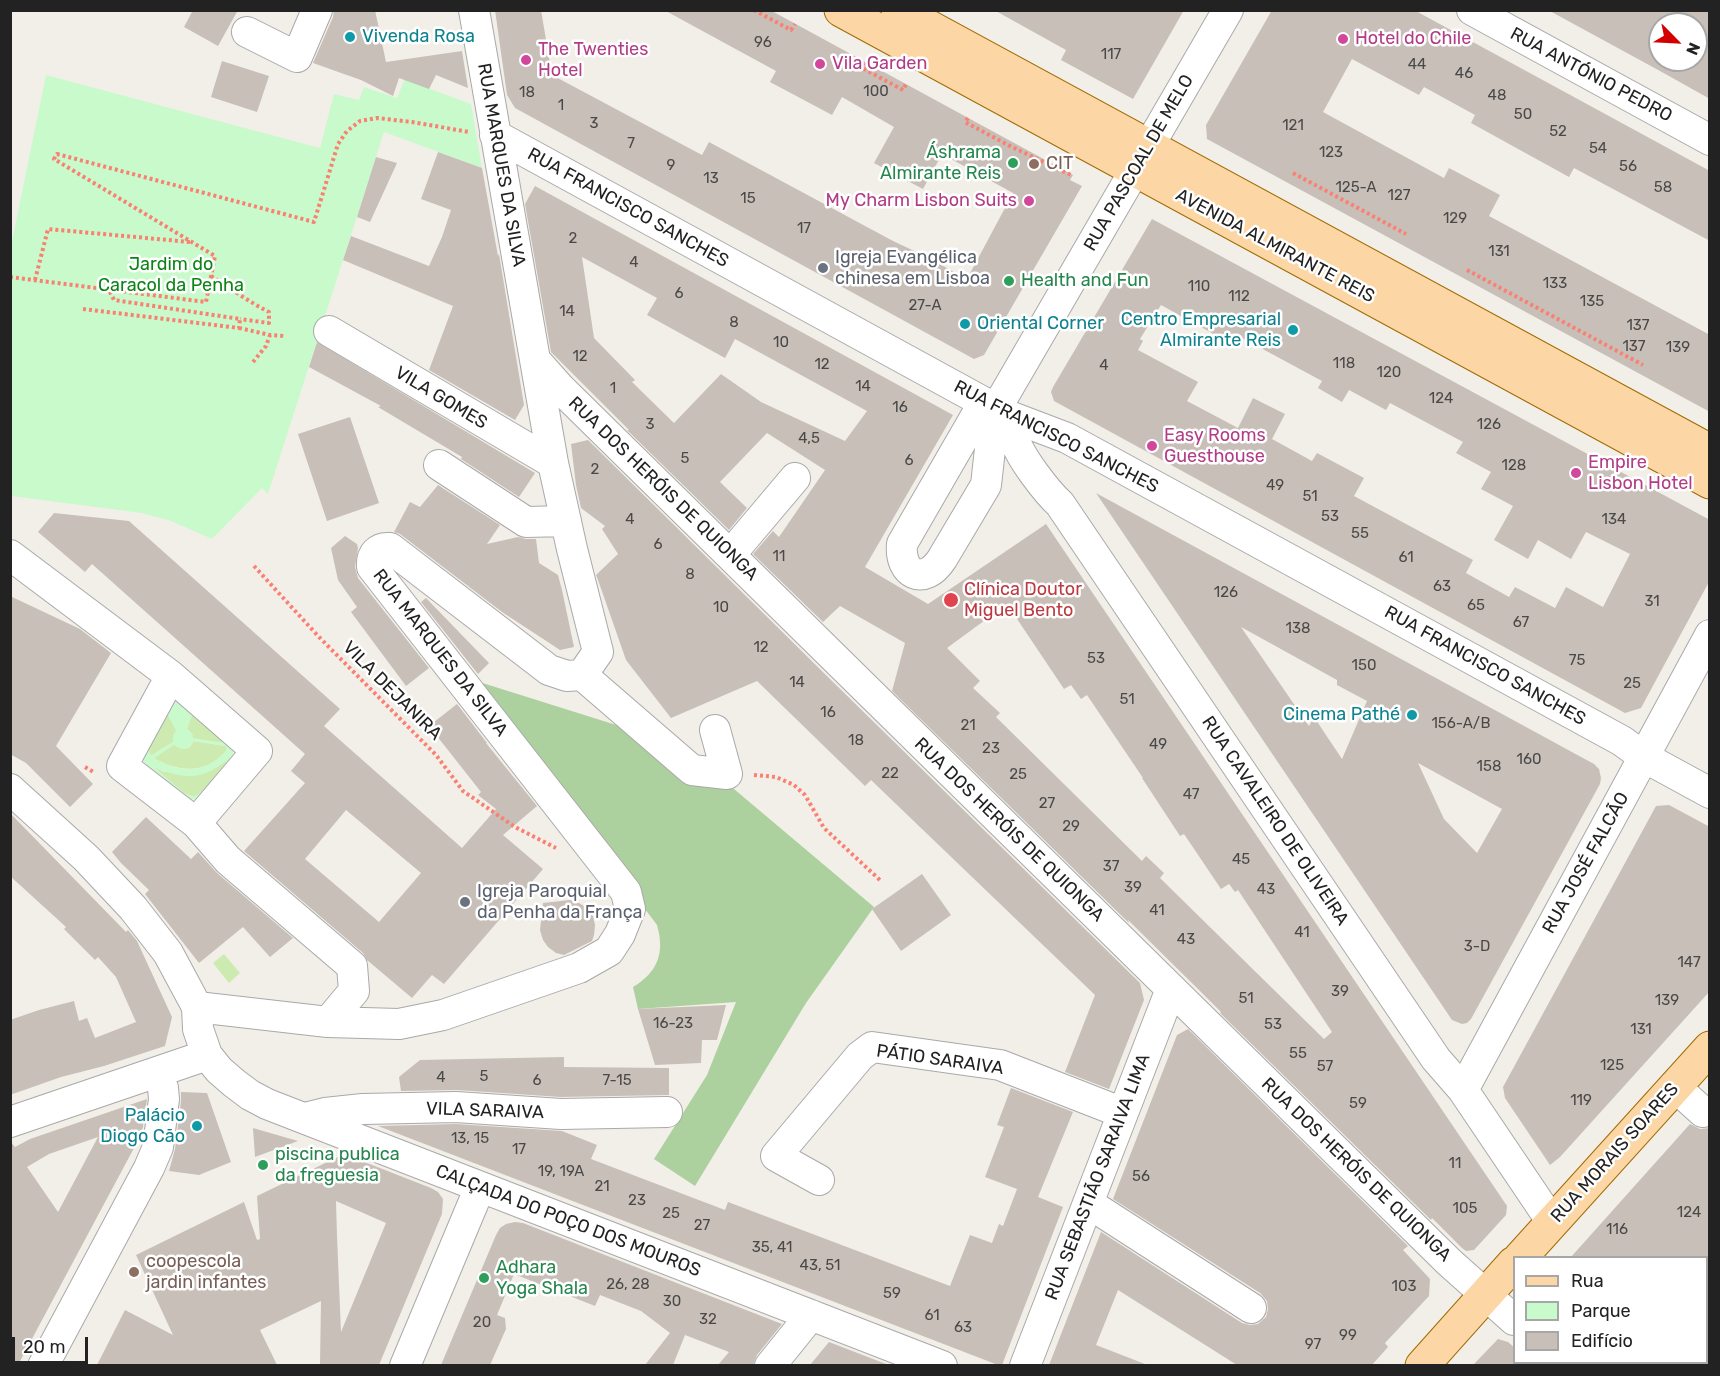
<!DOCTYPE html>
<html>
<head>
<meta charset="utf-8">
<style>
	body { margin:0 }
	#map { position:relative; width:1720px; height:1376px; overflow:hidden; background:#f2efe9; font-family:Rubik,sans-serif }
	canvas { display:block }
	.frame { position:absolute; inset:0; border:12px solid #222; pointer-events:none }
	.legend { position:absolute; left:1513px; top:1256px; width:195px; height:108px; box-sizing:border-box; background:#fff; border:2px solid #a7a7a7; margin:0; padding:8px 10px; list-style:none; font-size:18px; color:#222 }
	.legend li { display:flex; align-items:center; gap:12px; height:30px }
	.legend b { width:30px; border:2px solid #a7a7a7 }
	.north { position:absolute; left:1648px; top:12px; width:60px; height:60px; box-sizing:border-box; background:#fff; border:2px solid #a7a7a7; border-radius:50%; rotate:114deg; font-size:16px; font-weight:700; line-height:24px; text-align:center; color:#222 }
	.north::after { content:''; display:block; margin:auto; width:21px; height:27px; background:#d40000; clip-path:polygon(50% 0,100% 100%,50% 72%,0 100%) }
	.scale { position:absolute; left:12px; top:1337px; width:76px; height:27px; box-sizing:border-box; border:3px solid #222; border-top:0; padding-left:8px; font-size:18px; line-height:21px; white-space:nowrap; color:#222; -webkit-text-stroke:4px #fff; paint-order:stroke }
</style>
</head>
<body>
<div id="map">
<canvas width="1720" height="1376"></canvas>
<div class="frame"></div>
<ul class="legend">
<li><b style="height:8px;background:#fcd6a4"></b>Rua</li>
<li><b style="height:16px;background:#c8facc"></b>Parque</li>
<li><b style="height:16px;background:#c7bfb8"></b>Edifício</li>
</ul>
<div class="north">N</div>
<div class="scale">20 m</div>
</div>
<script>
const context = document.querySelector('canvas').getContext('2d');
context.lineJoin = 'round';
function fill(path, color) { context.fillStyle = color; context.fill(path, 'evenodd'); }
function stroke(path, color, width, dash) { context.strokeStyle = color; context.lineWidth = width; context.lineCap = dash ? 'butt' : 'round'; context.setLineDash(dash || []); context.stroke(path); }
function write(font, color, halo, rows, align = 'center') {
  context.font = font + ' Rubik,sans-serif'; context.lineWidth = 5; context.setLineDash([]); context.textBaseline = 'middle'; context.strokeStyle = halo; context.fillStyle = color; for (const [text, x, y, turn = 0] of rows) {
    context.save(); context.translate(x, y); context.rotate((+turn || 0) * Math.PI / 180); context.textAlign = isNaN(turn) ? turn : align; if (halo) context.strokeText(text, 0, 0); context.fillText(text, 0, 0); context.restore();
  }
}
fill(new Path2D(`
	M193,711L197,714L224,743L193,739L192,734L187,729Z
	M167,713L177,731L173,736V742L151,756L148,749Z
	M193,741L226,746V751C205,775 179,772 153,758L174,744L185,749C190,748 191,746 193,741Z
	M226,761L227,762L203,791L194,797L184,793L152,766L164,772L217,767Z
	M224,954L240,973L229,983L213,963Z`), '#cdebb0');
fill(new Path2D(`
	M473,680L683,746L874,907L806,1003L695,1186L654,1159L707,1075L736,1002L638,1009L633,987C658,972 665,953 657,925Z`), '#add19e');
fill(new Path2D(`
	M46,75L320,148L334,94L359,100L364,87L397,98L405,78L425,87L471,104L482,168L384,132L268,494L262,488L212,539L171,521L142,513L11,496V246Z
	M179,701C201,703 215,725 229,740C234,748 234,755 230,763C223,772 206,797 196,799C190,800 187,798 182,795L145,763C142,758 140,754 141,749C142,739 158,713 166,707C170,704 174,703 179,701ZM193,712L197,714L223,743L193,738L192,734L187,729ZM167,714L176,730L173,736V742L151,756L148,749V744L164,717ZM194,741L226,746V751C205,775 179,773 154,758L174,745C182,751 188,751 194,741ZM226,761L227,762L203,791L193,797L184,793L154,768C184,778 198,782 226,761Z`), '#c8facc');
fill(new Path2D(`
	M193,10H238L218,46L184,27Z
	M334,10H375L386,62L462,51L468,88L436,75L429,89L399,78L393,96L361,80L313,63L333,17Z
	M495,10H541L552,75L702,155L709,142L893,241L927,257L967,279L1013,193L942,154L923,189L874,163L894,127L842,97L832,115L770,82L776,71L664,10H770L1073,175L1070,180L1082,186L984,355L974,359L515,108L507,95Z
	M994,10H1184L1133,99L1061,60L1066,50Z
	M1272,10H1414L1710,171V241L1574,168L1569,177L1471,123L1475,115L1424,87L1419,95L1352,59L1323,112L1444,178L1449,168L1500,195L1489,216L1710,335V412L1207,139L1206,125Z
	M1548,10H1710V99L1660,71ZM1660,24H1696V60H1660Z
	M222,61L269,76L257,112L211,97Z
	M438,152L482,168L498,256L499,254L524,405L515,420L429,370L453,306L343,260L351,236L429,266L442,237L451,210L421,199Z
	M376,157L397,163L370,222L357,217Z
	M535,186L953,415L865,567L928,604L1046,524L1505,1203L1507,1206L1506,1215L1474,1250L1466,1251L1462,1248L1432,1218L1431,1220L1220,1013L1221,1012L1198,989L1128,920L1129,923L892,691L905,643L840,606L823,622L753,554L773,531L779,537L825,470L767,433L720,482L747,508L729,530L627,430H629L551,352L525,204ZM582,257L657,298L647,315L725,358L735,339L867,411L845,441L761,402L721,374L674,423L632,382L635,380L594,338ZM1007,604L1064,689L1071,685L1081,699L1087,695L1143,778H1142L1180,836L1184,834L1221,889L1229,884L1235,892L1238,890L1332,1032L1324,1039L1160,878L1164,873L1146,856L1142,861L996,717L1000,713L973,688L980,681L947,648Z
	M1152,219L1710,520V580L1641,708L1625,713L1054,401L1051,392L1053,387ZM1161,305L1228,342L1233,333L1322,381L1318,388L1342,402L1349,390L1386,410L1390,403L1463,442L1456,453L1491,472L1481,489L1513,506L1494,540L1528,559L1538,540L1571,559L1586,532L1630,554L1603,607L1566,587L1555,608L1515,587L1509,597L1466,573L1473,560L1354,496L1364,478L1317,453L1312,461L1272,439L1285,414L1253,398L1238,428L1187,401L1198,382L1138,350L1143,341L1140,339Z
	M317,342L535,473L519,497L461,459L462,457L378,407L381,406L309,367Z
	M350,417L379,503L327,521L298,434Z
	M588,440L832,681L1140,983L1144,1000L1109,1089L1065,1072L1095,995L871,780L865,786L757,681L671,718L626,660L598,580L596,575L618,554L602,529L605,526L581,508L576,485L571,444Z
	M438,485L500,525L487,544L518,537L526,539H536L539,563L558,575L562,590L574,647L560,650L502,612L400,534L394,532L410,502L420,507Z
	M1096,493L1594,764L1599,769L1601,778L1600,784L1471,1019L1467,1023L1462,1024L1452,1020ZM1241,627L1337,680V685L1367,701L1342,759L1314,717L1309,726ZM1418,763L1502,809L1477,853L1444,819Z
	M54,513L129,521L340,709L324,726L462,848L496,809L478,795L481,792L429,726L457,704L487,743H486L537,806L503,835L543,869L444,984L432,975L412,998L367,960L363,953L244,851L305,783L291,771L305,754L92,564L85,572L38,532ZM346,810L421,873L379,922L305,859Z
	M345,536L357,544L358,548L355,567L358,578L429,668L406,686L351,612L357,607L338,580L331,548Z
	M10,596L80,629L111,653L56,746L93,784L70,807L26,763L10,754Z
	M426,598L489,663L478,674L421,602Z
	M1669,805L1710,827V991L1560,1157L1550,1165L1505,1098L1503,1087L1656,806Z
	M10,813L126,932L128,930L137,941L172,1017L165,1046L104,1066L61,1077L10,1095V1020L39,1010L74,1001L79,1021L87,1018L95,1038L136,1022L116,977L98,957L95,960L64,929L66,927L10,876Z
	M146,817L191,859L198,852L217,873L293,938L270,957L243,927L199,963L145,894L149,890L121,863L112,852Z
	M922,874L951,915L901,951L872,909Z
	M570,900L579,903L587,908L593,916L595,925L594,935L592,941L564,955L556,953L548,947L543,940L540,930L543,903Z
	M726,1005L717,1040H702L701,1063L655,1065L638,1009Z
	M1188,1029L1408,1246L1403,1250L1430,1279L1429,1296L1385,1343L1388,1347L1372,1365H1237L1118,1290L1096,1345L1145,1364V1365H1049L1101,1232L1242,1323L1250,1325L1258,1324L1266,1317L1268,1309L1267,1301L1260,1293L1113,1199L1177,1035Z
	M564,1057V1067L669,1068V1095L561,1097L457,1090L401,1091L399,1077L420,1060Z
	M1011,1088L1073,1112L1038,1197L1063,1207L1002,1365H998L378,1126L456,1124L562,1131L597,1145L591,1159L725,1210L728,1202L950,1286L970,1235L992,1243L999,1224L1003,1226L1017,1189L985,1177L1004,1127L997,1125Z
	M181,1092L207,1093L231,1162L199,1175L169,1171L175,1149L181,1101Z
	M147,1099L142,1133L18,1365H10V1141L15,1147L30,1139ZM98,1137L58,1212L27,1167L49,1154Z
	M1690,1124L1700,1129L1710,1128V1257H1571Z
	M253,1128L298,1141L255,1157Z
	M344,1154L431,1188L438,1192L443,1199L442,1214L379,1365H320L321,1301L260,1330L277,1365H97L125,1310L173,1335L136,1255L244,1202L257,1240L260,1239L257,1196ZM336,1201L386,1223L341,1332L337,1236Z
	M515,1222L523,1223L782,1324L757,1355L753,1365H718L729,1352L685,1335L673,1365H645L670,1333L641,1311L600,1295L595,1306L514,1274L497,1315L505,1318L506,1329L490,1365H441L496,1235L500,1228L506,1224Z
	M1498,1339L1508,1342L1515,1348V1365H1473Z
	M829,1342L886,1364V1365H810Z`), '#c7bfb8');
const minor = new Path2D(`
	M1472,10L1710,140
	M247,32L297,57L317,10
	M495,135L996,409L1009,416L1067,438L1622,741L1644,757L1710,793
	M329,331L553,463
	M536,361L560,388L1449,1262L1514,1320
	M984,402L902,544C899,574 924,587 942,559L986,485L990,449L1009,416
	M996,409L1228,10
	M1009,416C1011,424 1012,432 1015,440C1020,457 1046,491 1060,504L1436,1059L1463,1090L1552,1222
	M439,465L526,522L566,521
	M10,555L171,676L122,766L196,823L228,860L352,966L354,991L328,1022
	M730,555L795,478
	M582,675L692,770L727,774L715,730
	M171,676L257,751L196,823
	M10,789L86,858L133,908L168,953L197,1007L198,1029L207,1055L219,1070L234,1083L250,1095L267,1104L303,1118L942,1366
	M197,1007L328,1022L399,1024L443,1015L579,968L609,951L620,934L630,909L626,892L372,567C371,554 378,547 390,548L549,670L567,676L582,675L598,652L572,549L553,463L474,10
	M1674,1086L1703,1112
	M1463,1090L1710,635
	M305,1118L325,1113L363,1109L456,1107L561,1114L667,1112
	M10,1122L207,1055
	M819,1180L776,1156L860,1056L872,1047L1000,1065L1123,1113
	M1088,1203L1251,1308
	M1562,1362L1566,1366
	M43,1366L149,1168L158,1147L164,1099L163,1088L157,1072
	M405,1366L480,1187
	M770,1366L811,1315
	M1025,1366L1171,989`);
const major = new Path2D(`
	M841,10L1710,482
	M898,10L1710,451
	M1520,1258L1710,1048
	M1422,1366L1514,1263`);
stroke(minor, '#a9a9a9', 32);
stroke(major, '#a06b00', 35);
stroke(new Path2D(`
	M754,10L791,30L795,24
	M867,63L864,69L903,90L906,84
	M968,118L965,122L1010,146L1073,176
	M1293,173L1406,234
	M1467,270L1643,365
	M211,276C230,288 249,302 269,312V323L240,319
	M10,277L206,302L215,256L54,159L57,154L314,222L338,144L347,131L360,121L377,118L412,122L469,132
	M35,280L48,229L190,242
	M83,309L239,328L240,319L114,300L109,290
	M239,328L270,335L285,336
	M253,362L266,346L270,335
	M254,566L319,637L436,755L463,791L515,827L556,848
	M85,767L95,773
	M754,775L776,777L794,785L805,795L824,828L881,881`), '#fa8072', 4, [3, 3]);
stroke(minor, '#fff', 30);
stroke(major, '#fcd6a4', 33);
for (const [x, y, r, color] of [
	[350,37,6,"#0f9aa8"],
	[1343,39,6,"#d1479c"],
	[526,60,6,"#d1479c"],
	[820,64,6,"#d1479c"],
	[1013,163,6,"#2e9e5b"],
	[1034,164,6,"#8d6e63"],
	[1029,201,6,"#d1479c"],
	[823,268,6,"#6b7280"],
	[1009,281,6,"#2e9e5b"],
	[965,324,6,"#0f9aa8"],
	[1293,330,6,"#0f9aa8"],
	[1152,446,6,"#d1479c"],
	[1576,473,6,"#d1479c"],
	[951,600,8,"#e0444e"],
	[1412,715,6,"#0f9aa8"],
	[465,902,6,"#6b7280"],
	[197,1126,6,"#0f9aa8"],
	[263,1165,6,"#2e9e5b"],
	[134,1272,6,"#8d6e63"],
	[484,1278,6,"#2e9e5b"]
]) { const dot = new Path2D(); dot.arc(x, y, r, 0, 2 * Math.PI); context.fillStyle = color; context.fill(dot); stroke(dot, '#fff', 2); }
write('15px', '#4b4948', null, [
	["96",763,43],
	["117",1111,55],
	["44",1417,65],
	["46",1464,74],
	["100",876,92],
	["18",527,93],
	["48",1497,96],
	["1",561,106],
	["50",1523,115],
	["3",594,124],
	["121",1293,126],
	["52",1558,132],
	["7",631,144],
	["54",1598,149],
	["123",1331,153],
	["9",671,166],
	["56",1628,167],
	["13",711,179],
	["125-A",1356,188],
	["58",1663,188],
	["127",1399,196],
	["15",748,199],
	["129",1455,219],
	["17",804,229],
	["2",573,239],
	["131",1499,252],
	["4",634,263],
	["133",1555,284],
	["110",1199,287],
	["6",679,294],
	["112",1239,297],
	["135",1592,302],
	["27-A",925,306],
	["14",567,312],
	["8",734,323],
	["137",1638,326],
	["10",781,343],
	["137",1634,347],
	["139",1678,348],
	["12",580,357],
	["118",1344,364],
	["12",822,365],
	["4",1104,366],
	["120",1389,373],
	["14",863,387],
	["1",613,389],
	["124",1441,399],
	["16",900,408],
	["3",650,425],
	["126",1489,425],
	["4,5",809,439],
	["5",685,459],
	["6",909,461],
	["128",1514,466],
	["2",595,470],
	["49",1275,486],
	["51",1310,497],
	["53",1330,517],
	["4",630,520],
	["134",1614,520],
	["55",1360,534],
	["6",658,545],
	["11",779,557],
	["61",1406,558],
	["8",690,575],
	["63",1442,587],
	["126",1226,593],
	["31",1652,602],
	["65",1476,606],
	["10",721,608],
	["67",1521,623],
	["138",1298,629],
	["12",761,648],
	["53",1096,659],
	["75",1577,661],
	["150",1364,666],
	["14",797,683],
	["25",1632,684],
	["51",1127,700],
	["16",828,713],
	["156-A/B",1461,724],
	["21",968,726],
	["18",856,741],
	["49",1158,745],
	["23",991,749],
	["160",1529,760],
	["158",1489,767],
	["22",890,774],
	["25",1018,775],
	["47",1191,795],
	["27",1047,804],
	["29",1071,827],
	["45",1241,860],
	["37",1111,867],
	["39",1133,888],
	["43",1266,890],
	["41",1157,911],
	["41",1302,933],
	["43",1186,940],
	["3-D",1477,947],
	["147",1689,963],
	["39",1340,992],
	["51",1246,999],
	["139",1667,1001],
	["16-23",673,1024],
	["53",1273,1025],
	["131",1641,1030],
	["55",1298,1054],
	["125",1612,1066],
	["57",1325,1067],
	["5",484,1077],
	["4",441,1078],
	["6",537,1081],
	["7-15",617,1081],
	["119",1581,1101],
	["59",1358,1104],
	["13, 15",470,1139],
	["17",519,1150],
	["11",1455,1164],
	["19, 19A",561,1172],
	["56",1141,1177],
	["21",602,1187],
	["23",637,1201],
	["105",1465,1209],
	["124",1689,1213],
	["25",671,1214],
	["27",702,1226],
	["116",1617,1230],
	["35, 41",772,1248],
	["43, 51",820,1266],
	["26, 28",628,1285],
	["103",1404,1287],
	["59",892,1294],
	["30",672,1302],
	["61",932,1316],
	["32",708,1320],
	["20",482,1323],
	["63",963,1328],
	["99",1348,1336],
	["97",1313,1345]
]);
write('18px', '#0d838f', '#fff', [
	["Vivenda Rosa",362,37,"left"],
	["Centro Empresarial",1281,320],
	["Almirante Reis",1281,341],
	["Oriental Corner",977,324,"left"],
	["Cinema Pathé",1400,715],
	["Palácio",185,1116],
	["Diogo Cão",185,1137]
], 'right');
write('18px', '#b23c85', '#fff', [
	["Hotel do Chile",1355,39],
	["The Twenties",538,50],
	["Hotel",538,71],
	["Vila Garden",832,64],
	["My Charm Lisbon Suits",1017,201,"right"],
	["Easy Rooms",1164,436],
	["Guesthouse",1164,457],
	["Empire",1588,463],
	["Lisbon Hotel",1588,484]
], 'left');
write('18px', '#222', '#fff', [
	["RUA ANTÓNIO PEDRO",1591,75,28],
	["RUA PASCOAL DE MELO",1139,163,-60],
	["RUA MARQUES DA SILVA",501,165,80],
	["RUA FRANCISCO SANCHES",628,208,29],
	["AVENIDA ALMIRANTE REIS",1275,246,28],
	["VILA GOMES",441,398,31],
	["RUA FRANCISCO SANCHES",1056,437,27],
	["RUA DOS HERÓIS DE QUIONGA",663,489,44],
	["RUA MARQUES DA SILVA",440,653,52],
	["RUA FRANCISCO SANCHES",1485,666,29],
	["VILA DEJANIRA",392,691,45],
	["RUA CAVALEIRO DE OLIVEIRA",1275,821,56],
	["RUA DOS HERÓIS DE QUIONGA",1009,830,44],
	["RUA JOSÉ FALCÃO",1586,863,-61],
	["PÁTIO SARAIVA",940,1060,8],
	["VILA SARAIVA",485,1111,2],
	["RUA MORAIS SOARES",1615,1153,-48],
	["RUA DOS HERÓIS DE QUIONGA",1356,1170,44],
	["RUA SEBASTIÃO SARAIVA LIMA",1098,1177,-69],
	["CALÇADA DO POÇO DOS MOUROS",568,1221,21]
]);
write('18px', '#27864d', '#fff', [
	["Áshrama",1001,153,"right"],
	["Almirante Reis",1001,174,"right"],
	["Health and Fun",1021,281],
	["piscina publica",275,1155],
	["da freguesia",275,1176],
	["Adhara",496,1268],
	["Yoga Shala",496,1289]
], 'left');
write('18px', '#785e54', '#fff', [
	["CIT",1046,164],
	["coopescola",146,1262],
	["jardin infantes",146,1283]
], 'left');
write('18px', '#5b616d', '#fff', [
	["Igreja Evangélica",835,258],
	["chinesa em Lisboa",835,279],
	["Igreja Paroquial",477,892],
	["da Penha da França",477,913]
], 'left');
write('18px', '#0c8416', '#fff', [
	["Jardim do",171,265],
	["Caracol da Penha",171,286]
]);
write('18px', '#be3a42', '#fff', [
	["Clínica Doutor",964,590],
	["Miguel Bento",964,611]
], 'left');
</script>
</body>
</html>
